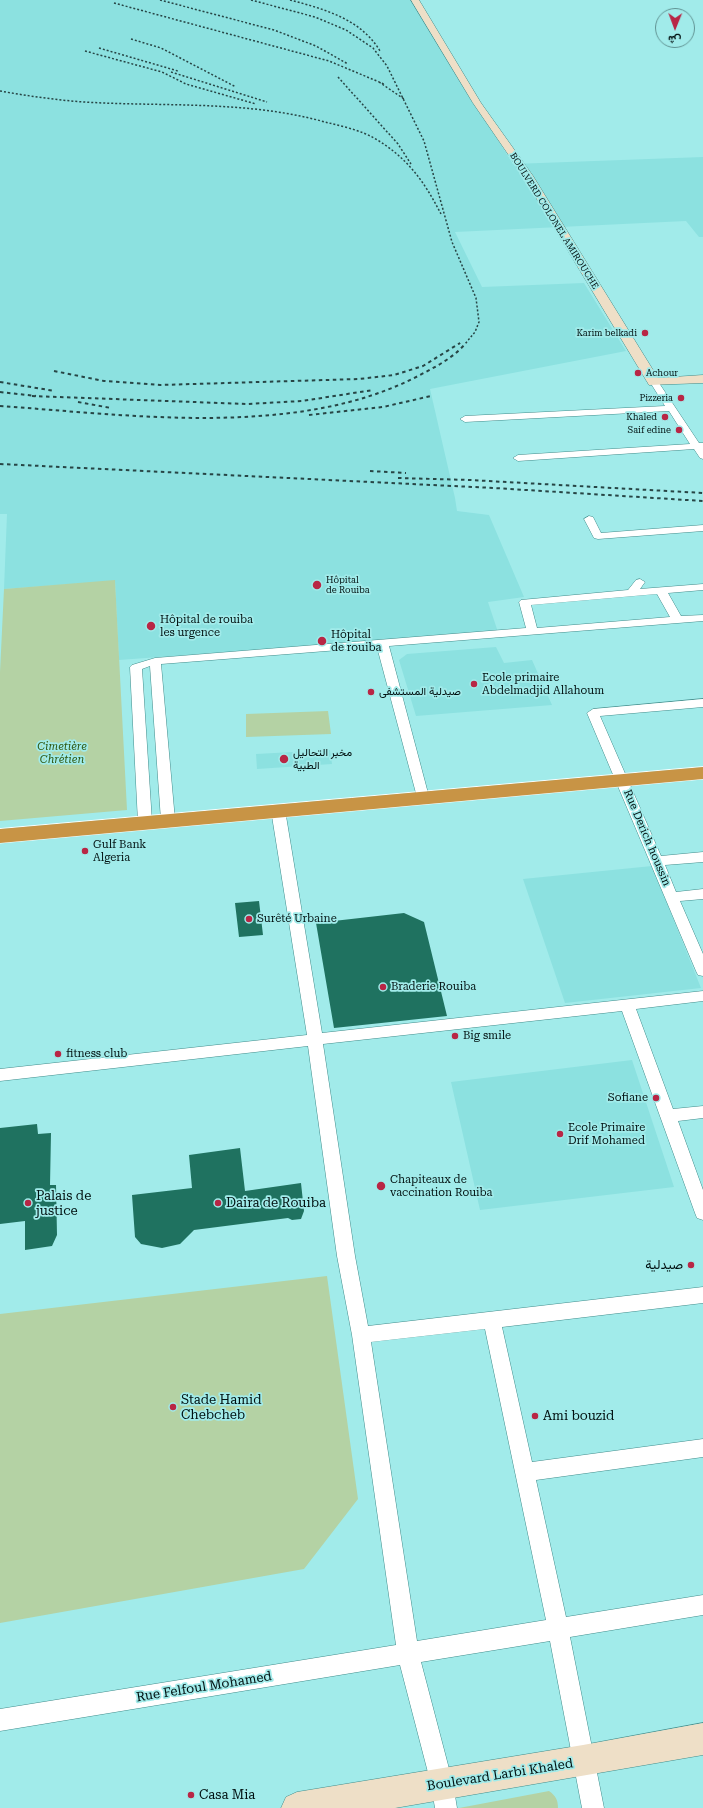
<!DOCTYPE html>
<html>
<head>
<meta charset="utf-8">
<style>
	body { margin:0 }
	#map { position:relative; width:703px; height:1808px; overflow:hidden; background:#a1ebea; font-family:"Roboto Serif",Vazirmatn,serif }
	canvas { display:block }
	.north { position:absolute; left:655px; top:8px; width:40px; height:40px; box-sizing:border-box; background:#a1ebea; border:1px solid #619393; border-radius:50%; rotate:181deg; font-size:11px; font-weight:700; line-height:16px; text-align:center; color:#001010 }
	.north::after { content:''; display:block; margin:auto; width:14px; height:18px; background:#b82645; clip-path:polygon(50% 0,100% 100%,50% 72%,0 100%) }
</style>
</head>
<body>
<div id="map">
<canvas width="703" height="1808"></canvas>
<div class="north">ش</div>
</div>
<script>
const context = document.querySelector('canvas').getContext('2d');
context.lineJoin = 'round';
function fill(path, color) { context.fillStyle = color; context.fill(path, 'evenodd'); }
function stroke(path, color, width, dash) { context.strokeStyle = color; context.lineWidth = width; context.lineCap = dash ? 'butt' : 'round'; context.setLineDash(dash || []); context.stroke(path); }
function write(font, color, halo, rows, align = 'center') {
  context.font = font + ' "Roboto Serif",Vazirmatn,serif'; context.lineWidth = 3.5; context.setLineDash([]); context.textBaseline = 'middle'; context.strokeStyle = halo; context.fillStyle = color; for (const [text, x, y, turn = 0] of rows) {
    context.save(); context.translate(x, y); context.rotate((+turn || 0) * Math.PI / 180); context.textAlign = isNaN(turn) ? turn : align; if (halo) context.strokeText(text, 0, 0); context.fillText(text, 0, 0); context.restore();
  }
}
fill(new Path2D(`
	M0,0H410L513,164L703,157V237H699L686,221L455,232L482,287L584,283L626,351L430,389L455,498L457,511L489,515L524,597L488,602L498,632L119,660L115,581L4,589L7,514H0Z
	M496,647L504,663L532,660L552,705L416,716L399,660L407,654Z
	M330,750L332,764L257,769L256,754Z
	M652,866L701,988L565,1003L523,879Z
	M632,1060L674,1187L480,1210L451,1082Z`), '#8ce1e0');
fill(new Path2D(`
	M115,580L127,810L0,821V672L4,589Z
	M328,711L331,734L246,737V714Z
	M327,1276L358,1499L304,1569L0,1623V1314Z
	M549,1791C556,1796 558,1800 558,1808H459Z`), '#b4d2a4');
fill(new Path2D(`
	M259,901L263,935L239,937L235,903Z
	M404,913L424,922L447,1016L334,1028L316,923Z
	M37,1124L38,1134L51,1133L50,1185H56L57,1235L52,1246L25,1250V1221L0,1224V1128Z
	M240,1148L245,1191L301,1183L304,1211L301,1219L292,1220L288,1218L194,1230L180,1244L162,1248L141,1244L135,1237L132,1195L192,1188L189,1155Z`), '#1f7260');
const street = new Path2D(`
	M654,379L657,380L699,443H703V459L700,458L694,449L518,461L513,458L518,455L690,444L669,411L465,422L460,419L465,416L665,406L650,382Z
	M589,516L593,517L601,533L703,525V531L598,539L594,538L584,519Z
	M640,579L645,582L640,589L703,584V590L668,593L681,616L703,615V621L389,646L429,797L428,800H418L417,797L377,647L161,664L175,820L173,823H163L161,820L150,666L142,669L152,822L150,825H140L138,822L130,667L132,665L155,658L526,628L519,602L521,600L628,590L636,580ZM657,594L670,617L537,628L531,605Z
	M703,699V707L600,716L661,856L703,852V862L665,865L676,892L703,889V899L680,901L703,954V976L698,975L696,971L587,713L593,709Z
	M278,806L283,807L285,810L322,1033L703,991V1001L636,1009L673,1109L703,1106V1118L678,1121L703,1190V1220L697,1218L695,1213L622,1011L323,1044L355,1256L368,1326L703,1287V1303L502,1327L532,1462L703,1439V1457L536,1480L566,1617L703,1595V1615L570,1637L604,1808H582L550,1641L421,1662L453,1784L457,1808H435L431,1784L400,1665L0,1731V1709L396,1645L352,1335L337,1256L308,1046L0,1081V1069L307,1035L271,810L273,807ZM485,1329L546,1620L417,1641L371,1342Z`);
const secondary = new Path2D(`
	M411,0H419L481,103L533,176L658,378L703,375V383L649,385L523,176L473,103Z
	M703,1723V1755L395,1808H281L286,1797L297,1792L583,1745Z`);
const highway = new Path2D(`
	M703,767V779L0,843V829Z`);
stroke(street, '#428c8b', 1);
stroke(secondary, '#428c8b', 1);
stroke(highway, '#fff', 1);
fill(street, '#fff');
fill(secondary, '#eedfc7');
fill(highway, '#c89445');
stroke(new Path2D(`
	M160,0L274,30L316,46L348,64
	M251,0L315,17L346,30L373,48L387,66L424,141L452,242L476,298L479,322L475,332L465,344
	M290,0C324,9 361,19 380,51
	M114,3L329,61L384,84
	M131,39L161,48L236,87
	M99,48L178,71
	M85,51L162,72L186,84L256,104
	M171,72L267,102
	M338,77L398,144L411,164
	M379,82L404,99
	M0,91C28,96 56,100 84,102C165,107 246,100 325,122C341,126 360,130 374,138C407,157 424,181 441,214
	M459,344L460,343`), '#274545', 1.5, [2, 2]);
stroke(new Path2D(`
	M54,371L104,381L160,385L359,379L394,375L423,366L460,343
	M0,382L55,391
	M0,392L36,396
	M32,396L247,404L302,401L373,390
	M78,402L111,408
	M0,406C131,415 299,439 420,375C437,366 453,358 466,343
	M309,415L383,407L431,396
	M0,464L494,488L703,501
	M370,471L406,473
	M398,478L470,480L703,493`), '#274545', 2, [3.5, 3.5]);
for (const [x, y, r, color] of [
	[645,333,4,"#b82645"],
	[638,373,4,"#b82645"],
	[681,398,4,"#b82645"],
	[665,417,4,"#b82645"],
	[679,430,4,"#b82645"],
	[317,585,5,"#b82645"],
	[151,626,5,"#b82645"],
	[322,641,5,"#b82645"],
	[474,684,4,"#b82645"],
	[371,692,4,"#b82645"],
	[284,759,5,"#b82645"],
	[85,851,4,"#b82645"],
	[249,919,4,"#b82645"],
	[383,987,4,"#b82645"],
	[455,1036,4,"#b82645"],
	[58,1054,4,"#b82645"],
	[656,1098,4,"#b82645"],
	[560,1134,4,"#b82645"],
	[381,1186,5,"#b82645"],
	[28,1203,4,"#b82645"],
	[218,1203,4,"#b82645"],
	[691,1265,4,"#b82645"],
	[173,1407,4,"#b82645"],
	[535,1416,4,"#b82645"],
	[191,1795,4,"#b82645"]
]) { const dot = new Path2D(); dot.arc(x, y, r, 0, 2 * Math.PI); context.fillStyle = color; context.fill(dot); stroke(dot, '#a1ebea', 1.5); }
write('9px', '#001010', '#a1ebea', [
	["BOULVERD COLONEL AMIROUCHE",554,221,58]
]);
write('9px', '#001010', '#a1ebea', [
	["Karim belkadi",637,333],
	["Achour",646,373,"left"],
	["Pizzeria",673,398],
	["Khaled",657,417],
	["Saif edine",671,430],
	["Hôpital",326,580,"left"],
	["de Rouiba",326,590,"left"]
], 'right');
write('11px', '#001010', '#a1ebea', [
	["Hôpital de rouiba",160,620],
	["les urgence",160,633],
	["Hôpital",331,635],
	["de rouiba",331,648],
	["Ecole primaire",482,678],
	["Abdelmadjid Allahoum",482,691],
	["صيدلية المستشفى",379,692],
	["مخبر التحاليل",293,753],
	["الطبية",293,766],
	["Gulf Bank",93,845],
	["Algeria",93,858],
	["Surêté Urbaine",257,919],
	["Braderie Rouiba",391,987],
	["Big smile",463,1036],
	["fitness club",66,1054],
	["Sofiane",648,1098,"right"],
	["Ecole Primaire",568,1128],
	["Drif Mohamed",568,1141],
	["Chapiteaux de",390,1180],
	["vaccination Rouiba",390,1193]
], 'left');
write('italic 11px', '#305812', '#a1ebea', [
	["Cimetière",62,747],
	["Chrétien",62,760]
]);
write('11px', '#001010', '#a1ebea', [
	["Rue Derich houssin",647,838,67]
]);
write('13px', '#001010', '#a1ebea', [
	["Palais de",36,1196],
	["justice",36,1211],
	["Daira de Rouiba",226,1203],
	["صيدلية",683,1265,"right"],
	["Stade Hamid",181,1400],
	["Chebcheb",181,1415],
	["Ami bouzid",543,1416],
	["Casa Mia",199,1795]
], 'left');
write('13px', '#001010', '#a1ebea', [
	["Rue Felfoul Mohamed",204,1687,-9],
	["Boulevard Larbi Khaled",500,1775,-9]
]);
</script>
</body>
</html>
